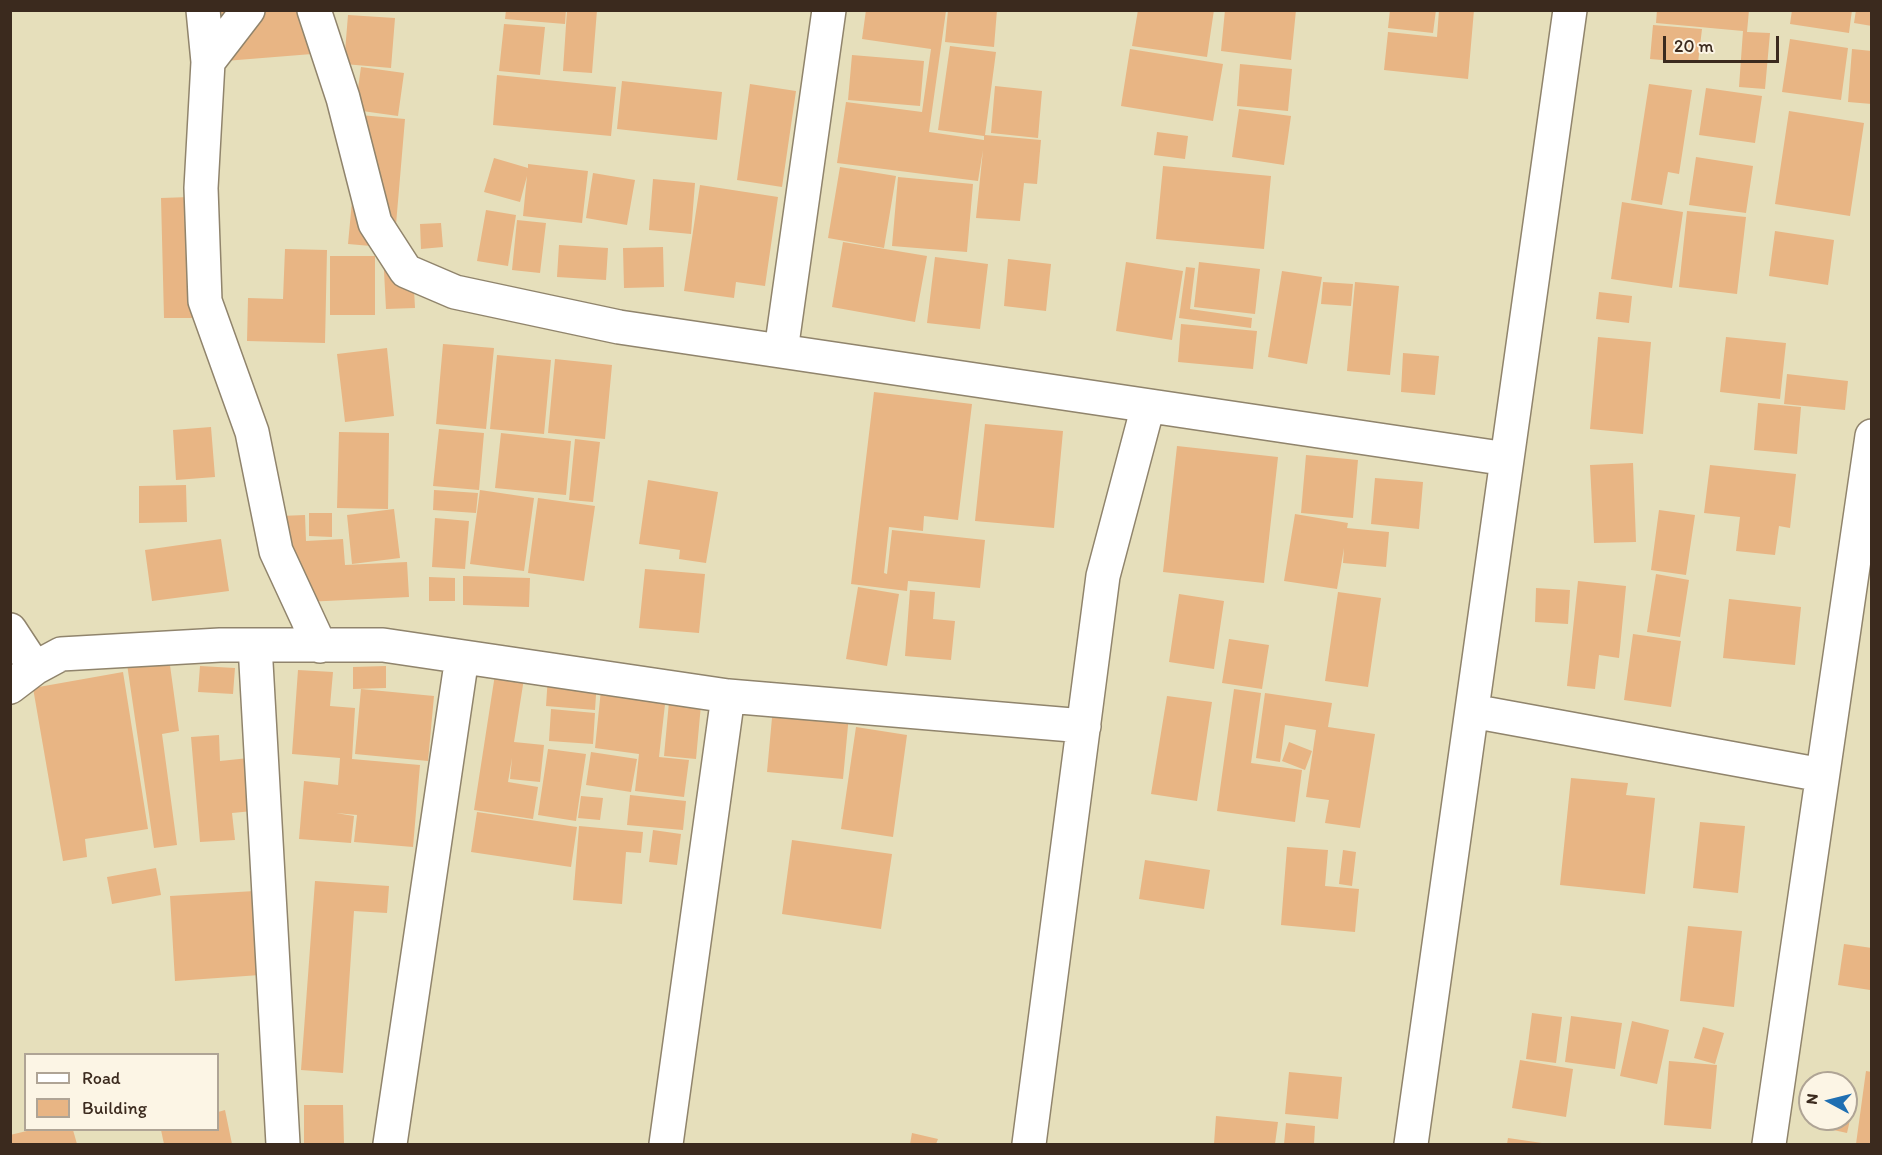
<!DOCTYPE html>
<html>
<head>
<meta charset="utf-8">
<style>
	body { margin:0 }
	#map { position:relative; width:1882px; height:1155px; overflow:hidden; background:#e6dfbb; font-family:Itim,sans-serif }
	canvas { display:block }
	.frame { position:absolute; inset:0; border:12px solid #3b2a1e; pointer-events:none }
	.legend { position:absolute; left:24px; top:1053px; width:195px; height:78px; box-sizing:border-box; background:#fcf5e5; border:2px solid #afa495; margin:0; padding:8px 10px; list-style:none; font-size:18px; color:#3b2a1e }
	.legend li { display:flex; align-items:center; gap:12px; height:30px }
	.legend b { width:30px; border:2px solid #afa495 }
	.north { position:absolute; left:1798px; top:1071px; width:60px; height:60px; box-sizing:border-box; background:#fcf5e5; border:2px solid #afa495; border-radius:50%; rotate:277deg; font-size:16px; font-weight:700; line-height:24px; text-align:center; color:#3b2a1e }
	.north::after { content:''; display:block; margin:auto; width:21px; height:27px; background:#1f6fb2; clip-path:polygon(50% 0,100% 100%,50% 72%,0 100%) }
	.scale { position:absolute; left:1663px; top:36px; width:116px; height:27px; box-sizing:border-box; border:3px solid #3b2a1e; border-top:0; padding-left:8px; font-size:18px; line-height:21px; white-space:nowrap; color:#3b2a1e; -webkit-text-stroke:4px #fcf5e5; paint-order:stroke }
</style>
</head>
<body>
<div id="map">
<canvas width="1882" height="1155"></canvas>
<div class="frame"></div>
<ul class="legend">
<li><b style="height:8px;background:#fff"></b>Road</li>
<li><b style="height:16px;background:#e8b584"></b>Building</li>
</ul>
<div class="north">N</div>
<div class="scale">20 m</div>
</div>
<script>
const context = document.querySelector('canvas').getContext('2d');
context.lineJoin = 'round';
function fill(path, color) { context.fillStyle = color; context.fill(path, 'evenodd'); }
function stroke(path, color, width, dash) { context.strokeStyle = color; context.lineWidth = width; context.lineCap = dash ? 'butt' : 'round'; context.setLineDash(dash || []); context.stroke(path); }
fill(new Path2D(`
	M221,10H333L337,52L225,61Z
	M506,10H566L565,24L505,19Z
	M567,10H597L592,73L563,71Z
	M866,10L946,11L929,132L984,140V136L938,130L950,46L996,52L985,135L1041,140L1037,184L1024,183L1020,221L976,218L983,150L978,181L837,163L846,102L922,112L931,49L862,39Z
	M948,10H997L994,47L945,42Z
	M1138,10H1214L1207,57L1132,46Z
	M1225,10H1296L1291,60L1221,51Z
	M1390,10H1436L1433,33L1388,28Z
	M1439,10H1474L1468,79L1384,70L1388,32L1437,37Z
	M1657,10H1749L1747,32L1770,33L1765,89L1739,87L1743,31L1656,23Z
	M1792,10H1852L1849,33L1790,24Z
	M1856,10H1872V26L1854,23Z
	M348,15L395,18L391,68L344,64Z
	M504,24L545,27L540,75L499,71Z
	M1653,25L1702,29L1698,63L1650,59Z
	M1790,39L1848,48L1841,100L1782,92Z
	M1130,49L1223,64L1213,121L1121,106Z
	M1852,49L1872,51V104L1848,102Z
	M852,55L924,61L920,106L848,100Z
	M1240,64L1292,69L1288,111L1237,106Z
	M361,67L404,73L398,116L355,110Z
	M497,75L616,87L611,136L493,125Z
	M622,81L722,92L717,140L617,129Z
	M750,84L796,91L782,187L737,180Z
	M1649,84L1692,90L1679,174L1668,172L1662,205L1631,200Z
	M995,86L1042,91L1038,138L991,133Z
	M1706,88L1762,96L1755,143L1699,135Z
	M1239,109L1291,116L1284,165L1232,157Z
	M1789,111L1864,123L1850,216L1775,204Z
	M360,115L405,119L394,248L348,244Z
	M1157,132L1188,136L1185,159L1154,155Z
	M1696,157L1753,166L1746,213L1689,205Z
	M494,158L528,168V164L588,171L582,223L523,216L527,176L520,202L484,192Z
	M1163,166L1271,176L1264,249L1156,239Z
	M840,167L896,176L884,248L828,238Z
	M593,173L635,180L627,225L586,218Z
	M898,177L973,184L967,252L892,246Z
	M653,179L695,183L691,234L649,230Z
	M700,185L778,197L765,286L736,282L734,298L684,291Z
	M190,197L194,318H164L161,198Z
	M1622,202L1683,212L1672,288L1611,279Z
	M486,210L516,215L508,266L477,261Z
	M1687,211L1746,217L1737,294L1679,287Z
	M517,220L546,223L540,273L512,270Z
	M441,223L443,247L421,249L420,224Z
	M1775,231L1834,240L1828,285L1769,276Z
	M843,242L927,256L915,322L832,307Z
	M559,245L608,248L606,280L557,277Z
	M663,247L664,287L624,288L623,248Z
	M285,249L327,250L325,343L247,341L248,298L283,299Z
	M412,251L415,308L386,309L383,252Z
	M330,256H375V315H330Z
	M935,257L988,264L980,329L927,323Z
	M1008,259L1051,264L1046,311L1004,306Z
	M1126,262L1183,271L1172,340L1116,331Z
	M1199,262L1260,269L1255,314L1194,307Z
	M1186,267L1195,268L1190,309L1252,318L1251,328L1179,318Z
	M1282,271L1322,277L1307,364L1268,357Z
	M1323,282L1353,284L1351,306L1321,304Z
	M1355,282L1399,286L1390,375L1347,371Z
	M1599,292L1632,296L1629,323L1596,319Z
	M1181,324L1257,331L1253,369L1178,362Z
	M1598,337L1651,342L1643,434L1590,429Z
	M1726,337L1786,343L1780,399L1720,392Z
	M443,344L494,348L486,429L436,424Z
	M387,348L394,416L345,422L337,354Z
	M1403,353L1439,356L1435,395L1401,392Z
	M497,355L551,360L544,434L490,429Z
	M555,359L612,365L605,439L548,433Z
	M1787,374L1848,381L1845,410L1784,404Z
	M874,392L972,404L958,520L924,516L923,531L889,527L884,573L887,574L892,530L985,540L980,588L908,581L907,591L851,584Z
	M1758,403L1801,407L1797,454L1754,450Z
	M985,424L1063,431L1054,528L975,521Z
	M211,427L215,477L176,480L173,430Z
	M439,429L484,433L479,490L433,486Z
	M339,432L389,433L388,509L337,508Z
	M501,433L571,441L566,495L495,488Z
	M575,439L600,442L593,502L569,500Z
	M1177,446L1278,457L1264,583L1163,572Z
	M1306,455L1358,460L1353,518L1301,513Z
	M1633,463L1636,542L1594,543L1590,465Z
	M1710,465L1796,474L1790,528L1779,526L1775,555L1736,551L1740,517L1704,513Z
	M1375,478L1423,482L1419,529L1371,524Z
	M648,480L718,492L706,563L679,559L680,550L639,544Z
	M186,485L187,522L139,523V486Z
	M434,490L478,493L476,513L433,510Z
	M480,490L534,498L524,571L470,564Z
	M538,498L595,506L584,581L528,573Z
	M394,509L400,558L352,564L347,515Z
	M1659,510L1695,515L1686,575L1651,570Z
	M309,513H332V537L309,536Z
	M1295,514L1348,523L1347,528L1389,532L1386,567L1343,563L1344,548L1337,589L1284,581Z
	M305,515L306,541L343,539L345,565L407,562L409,597L284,603L280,516Z
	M435,518L469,521L465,569L432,567Z
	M221,539L229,591L152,601L145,550Z
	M645,569L705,574L699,633L639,628Z
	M1656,574L1689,580L1680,637L1647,632Z
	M463,576L530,578L529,607L463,605Z
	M429,577L455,578V601H429Z
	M1578,581L1626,586L1619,658L1599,655L1595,689L1567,686Z
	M858,587L899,594L887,666L846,659Z
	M1536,588L1570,590L1568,624L1535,622Z
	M910,590L935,592L933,619L955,621L951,660L905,656Z
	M1338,592L1381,598L1368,687L1325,681Z
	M1179,594L1224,601L1214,669L1169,662Z
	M1729,599L1801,607L1795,665L1723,658Z
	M1633,634L1681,641L1671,707L1624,700Z
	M1229,639L1269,645L1262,689L1222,683Z
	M169,658L179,731L162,734L177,845L154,848L127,664Z
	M200,666L235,668L233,694L198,692Z
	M386,666V688L353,689V667Z
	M496,668L525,672L514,742L544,745L540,782L510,779L512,758L508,782L538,787L533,819L474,810Z
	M298,670L333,672L330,706L355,708L352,759L420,765L413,847L354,842L357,815L336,813L354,816L351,843L299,839L304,781L338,785L340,758L292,754Z
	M123,672L148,829L85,839L87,857L63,861L33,688Z
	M548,676L597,680L595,710L546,706Z
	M602,680L667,687L659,757L689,760L684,797L635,791L639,754L595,748Z
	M361,689L434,696L428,761L355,754Z
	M1234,689L1261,693L1251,763L1302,770L1295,822L1217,811Z
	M670,691L702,694L696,759L664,756Z
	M1265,693L1332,703L1328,727L1375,734L1360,828L1325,823L1329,800L1306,797L1316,730L1285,725L1280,762L1256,758Z
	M1167,696L1212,702L1197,801L1151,794Z
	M773,707L849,715L843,779L767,772Z
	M551,709L595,713L593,744L549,741Z
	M856,727L907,735L893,837L841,829Z
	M219,735L220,761L249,758L253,811L232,813L235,840L200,842L191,737Z
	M1289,742L1312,751L1305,770L1282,761Z
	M548,749L586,754L576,821L538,815Z
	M591,752L637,759L631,792L586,785Z
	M1571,778L1628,783L1626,795L1655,798L1645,894L1560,885Z
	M630,795L686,801L683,830L627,825Z
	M581,796L603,798L600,820L578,818Z
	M477,812L577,827L571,867L471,852Z
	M1700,822L1745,826L1738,893L1693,888Z
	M579,826L643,832L641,853L626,852L622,904L573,900Z
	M653,830L681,834L677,865L649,862Z
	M792,840L892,854L881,929L782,914Z
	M1287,847L1328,850L1325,886L1359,889L1355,932L1281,925Z
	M1343,850L1356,852L1352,886L1339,884Z
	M1145,860L1210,870L1204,909L1139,899Z
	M156,868L161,895L112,904L107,877Z
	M315,881L389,886L387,913L354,911L343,1073L301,1070Z
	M255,891L260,975L175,981L170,896Z
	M1688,926L1742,931L1734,1007L1680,1001Z
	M1844,944L1872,948L1870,990L1838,985Z
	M1532,1013L1562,1017L1556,1063L1526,1059Z
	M1571,1016L1622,1023L1615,1069L1565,1062Z
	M1632,1021L1669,1030L1657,1084L1620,1076Z
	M1703,1027L1724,1033L1715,1064L1694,1058Z
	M1520,1060L1573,1069L1566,1117L1512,1108Z
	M1669,1061L1717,1065L1711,1129L1664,1125Z
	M1866,1071L1872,1072V1144H1856Z
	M1289,1072L1342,1077L1338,1119L1285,1114Z
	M304,1105H343L344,1144H304Z
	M1846,1109L1852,1111L1847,1133L1820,1127L1821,1119H1846Z
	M225,1110L232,1144H164L161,1130H218V1112Z
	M1216,1116L1278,1122L1275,1144H1214Z
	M1286,1123L1315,1126L1314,1144H1284Z
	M31,1130H73L77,1144H10V1135Z
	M912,1133L938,1139L936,1144H910Z
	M1508,1138L1542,1143V1144H1507Z`), '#e8b584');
const minor = new Path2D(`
	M203,10L208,62L201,188L205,301L252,432L276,551L320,646
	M314,10L343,98L375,223L406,271L455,292L619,327L1507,459
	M208,62L248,10
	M781,351L829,10
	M10,630L35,668
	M255,645L283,1144
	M10,687L35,668L61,654L220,645H383L728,696L1084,726
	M1472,711L1822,775
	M390,1144L462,657
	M666,1144L728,696
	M1029,1144L1103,576L1148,406
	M1411,1144L1570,10
	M1769,1144L1872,436`);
stroke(minor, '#90846c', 36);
stroke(minor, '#fff', 33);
</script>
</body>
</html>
